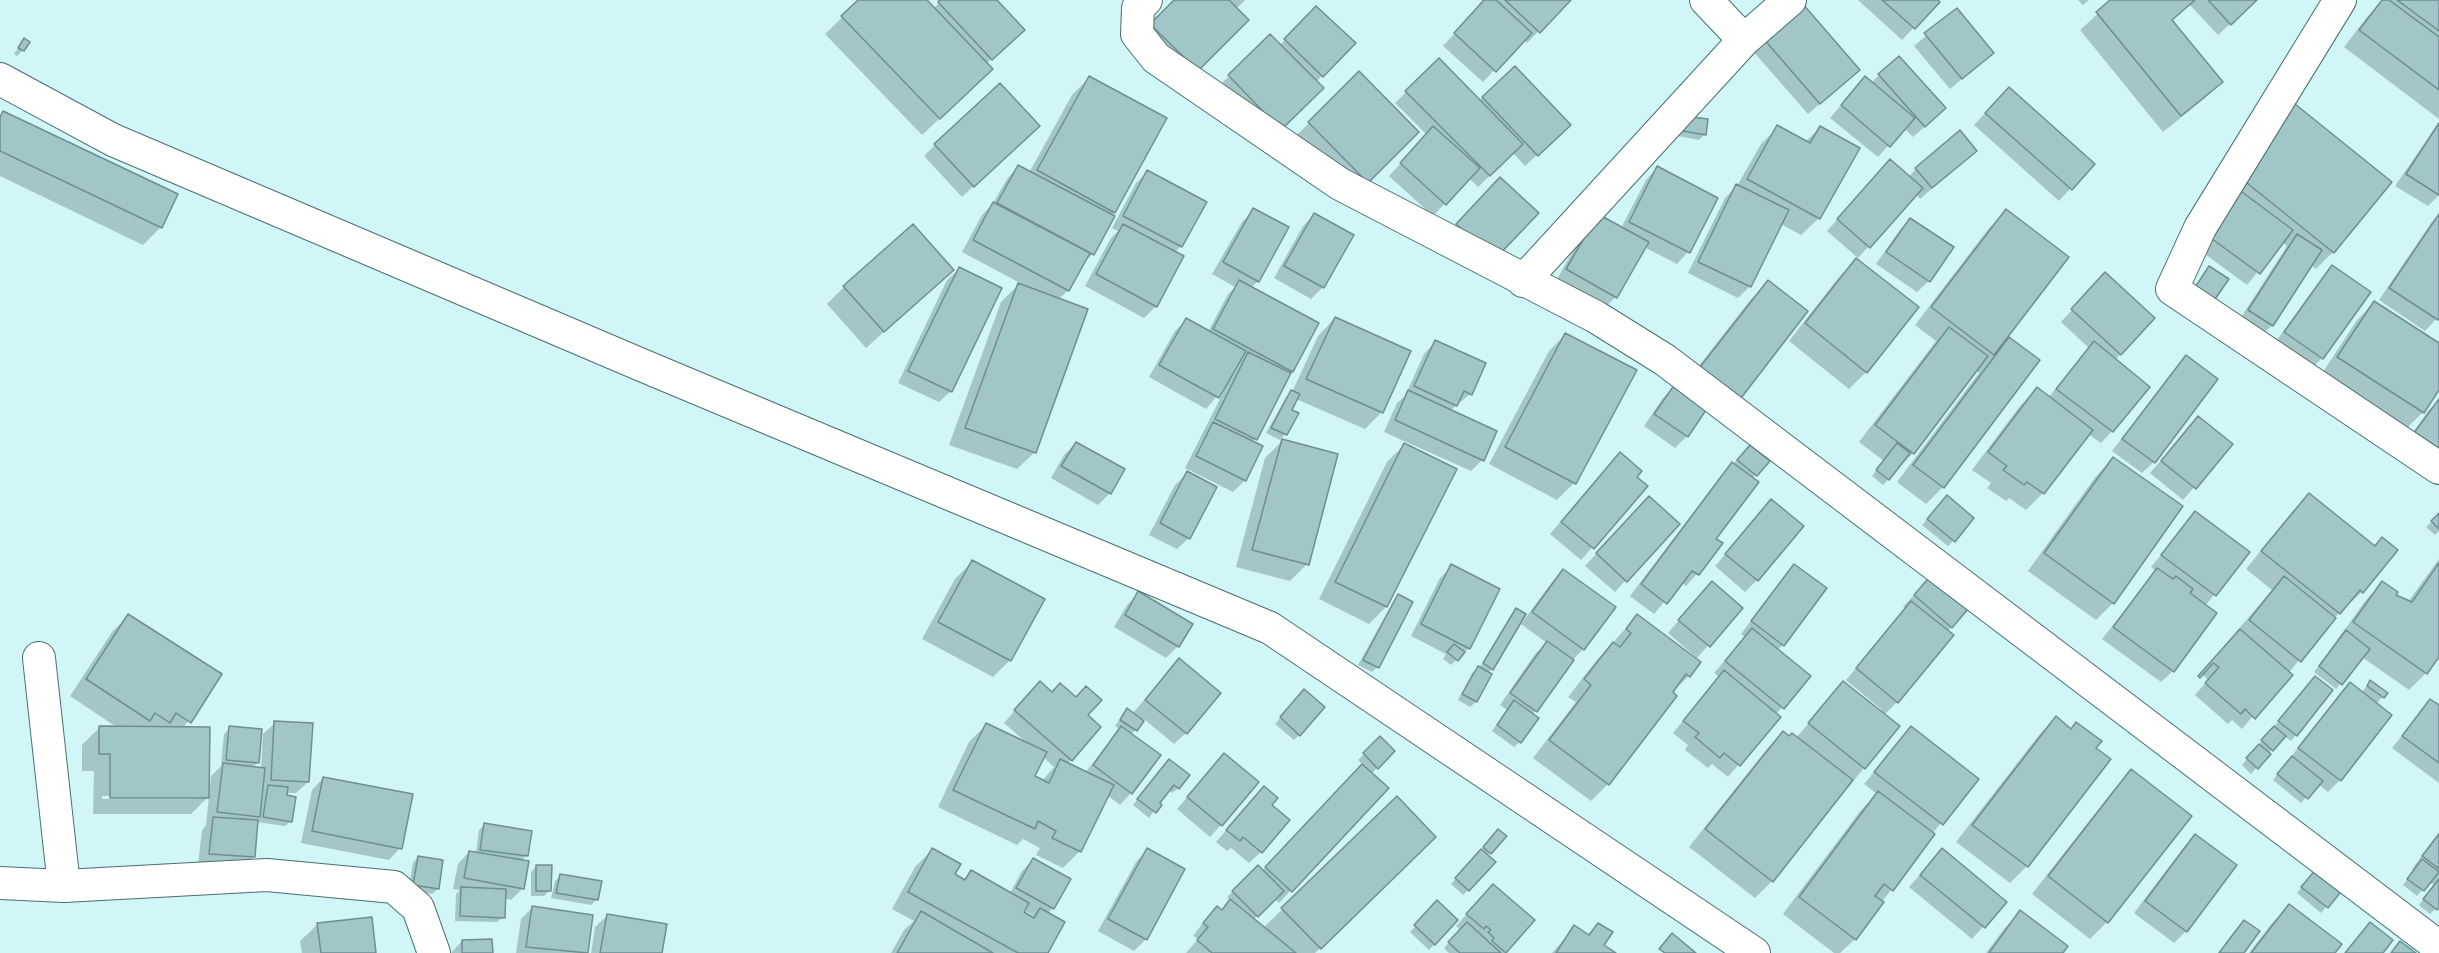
<!DOCTYPE html>
<html>
<head>
<meta charset="utf-8">
<style>
	body { margin:0 }
	canvas { display:block; background:#d0f6f8 }
</style>
</head>
<body>
<canvas width="2439" height="953"></canvas>
<script>
const context = document.querySelector('canvas').getContext('2d');
context.lineJoin = 'round';
function fill(path, color) { context.fillStyle = color; context.fill(path, 'evenodd'); }
function stroke(path, color, width, dash) { context.strokeStyle = color; context.lineWidth = width; context.lineCap = dash ? 'butt' : 'round'; context.setLineDash(dash || []); context.stroke(path); }
fill(new Path2D(`
	M860,0H924L933,9L942,0H995L1011,41L986,64L974,86L922,135L825,34Z
	M1176,0H1245L1236,9L1185,82L1139,36Z
	M1481,0H1569L1527,43L1523,40L1483,82L1443,46L1484,2Z
	M1858,0H1936L1938,2L1902,40Z
	M2078,0H2089L2083,5Z
	M2113,0H2256L2218,35L2189,4L2171,21L2221,82L2204,99L2163,132L2080,30Z
	M2384,0H2439V119L2344,47L2368,16Z
	M1316,8L1354,43L1316,82L1269,140L1217,88L1270,36L1279,46Z
	M1956,10L1992,53L1950,89L1914,46Z
	M1763,38L1846,81L1808,114L1752,50Z
	M24,40L23,50L17,56L14,54Z
	M1439,60L1479,101L1515,68L1557,137L1525,166L1513,153L1478,187L1469,178L1433,216L1389,176L1427,135L1395,103Z
	M1359,73L1417,132L1350,199L1292,140Z
	M1879,75L1932,120L1913,137L1904,128L1878,157L1830,118L1854,90L1871,83Z
	M1089,78L1114,212L1093,254L1081,265L1068,290L1059,299L1035,452L1017,469L949,445L1001,302L1020,283L962,252L982,215L992,205L1007,179L1018,167L1029,173L1072,95Z
	M1997,100L2093,164L2059,201L1974,125Z
	M3,113L176,195L160,228L143,245L0,176V116Z
	M2439,122V195L2428,206L2395,186Z
	M1680,123L1705,134L1699,140L1678,136Z
	M2278,123L2333,252L2316,269L2311,265L2272,325L2260,337L2238,322L2287,246L2282,242L2247,285L2194,246Z
	M1778,127L1805,142L1820,128L1819,218L1801,235L1781,224L1750,286L1738,298L1688,273L1725,198L1737,186L1761,144Z
	M1026,137L962,197L924,156L935,145Z
	M1890,161L1908,177L1916,169L1963,162L1920,199L1916,194L1858,258L1827,231Z
	M1657,168L1688,252L1677,264L1644,247L1616,297L1604,308L1556,281L1586,227L1621,228L1646,180Z
	M1147,172L1181,246L1174,253L1156,306L1144,318L1085,286L1111,238L1118,231L1112,228L1136,183Z
	M1254,210L1258,281L1251,288L1292,371L1252,443L1245,480L1233,492L1185,468L1224,391L1222,390L1206,409L1149,377L1175,331L1186,320L1208,332L1228,294L1235,287L1212,274L1242,222Z
	M2006,211V337L2038,361L1943,487L1926,504L1897,482L1979,373L1975,370L1913,453L1883,485L1872,476L1884,461L1859,442L1936,341L1915,325L1989,228Z
	M1314,215L1323,287L1311,299L1274,278L1303,226Z
	M2439,215V316L2425,331L2379,300L2431,223Z
	M1910,220L1929,281L1917,292L1876,264L1899,231Z
	M1856,260L1866,372L1849,389L1789,341L1839,277Z
	M2333,267L2369,293L2322,358L2310,370L2274,344L2321,279Z
	M959,269L951,391L939,402L898,383L947,280Z
	M1768,282L1706,407L1687,436L1675,448L1644,426L1663,398L1675,386L1680,390L1751,299Z
	M935,286L866,348L827,304L844,287Z
	M2094,286L2153,318L2115,360L2112,431L2101,443L2088,434L2043,493L2026,510L2009,498L2006,501L1987,488L1991,483L1972,470L2020,406L2037,389L2048,398L2089,348L2061,322Z
	M2374,303L2439,345V387L2423,412L2406,429L2321,375L2357,320Z
	M1335,318L1382,412L1365,429L1296,399L1290,410L1285,434L1280,440L1266,433L1286,397L1292,392L1318,336Z
	M1566,334L1574,483L1557,500L1489,464L1549,351Z
	M1435,342L1470,394L1450,411L1482,460L1471,471L1384,432L1397,403L1405,396L1424,354Z
	M2186,357L2154,462L2142,473L2112,451L2175,369Z
	M2439,400V484L2398,454L2428,411Z
	M2198,418L2231,445L2183,500L2150,473Z
	M1280,440L1336,455L1307,564L1290,581L1236,567L1265,458L1282,441Z
	M1076,443L1110,493L1098,505L1051,478L1064,455Z
	M1404,445L1386,607L1369,624L1319,599L1387,462Z
	M1745,452L1768,461L1752,479L1714,539L1721,544L1697,574L1686,586L1681,582L1654,614L1630,596L1721,476Z
	M2113,459V603L2096,620L2028,571L2096,476Z
	M1608,466L1635,477L1646,486L1581,560L1550,534Z
	M1187,473L1189,538L1177,549L1149,535L1175,485Z
	M2309,495L2374,547L2382,539L2362,592L2334,618L2242,729L2232,720L2228,724L2195,695L2208,680L2201,673L2272,590L2246,569L2292,512Z
	M1771,501L1757,580L1745,592L1715,566Z
	M1942,503L1953,541L1948,546L1922,525Z
	M1637,509L1626,580L1615,592L1585,566Z
	M2196,513L2248,553L2205,606L2173,671L2161,682L2102,639L2156,571L2151,567Z
	M2439,515V531L2435,535L2426,527Z
	M2439,559V654L2426,673L2409,690L2362,657L2336,689L2314,672L2366,600L2383,583L2393,595L2408,602Z
	M972,562L1010,660L993,677L922,639L955,579Z
	M1452,566L1469,648L1451,665L1443,659L1446,654L1411,636L1440,578Z
	M1794,566L1783,645L1777,650L1809,677L1776,714L1779,717L1728,777L1712,764L1708,768L1685,750L1688,745L1673,733L1719,677L1714,673L1745,637L1741,634L1783,578Z
	M1563,571L1583,649L1572,661L1532,715L1520,742L1514,747L1492,731L1507,710L1500,705L1535,654L1547,643L1521,624L1552,582Z
	M1921,587L1951,627L1897,702L1884,715L1864,768L1772,881L1755,898L1689,847L1766,750L1783,733L1789,738H1796L1843,683L1880,713L1882,710L1846,680L1906,609L1903,607Z
	M1139,593L1191,624L1178,646L1166,658L1114,627L1127,605Z
	M1700,595L1741,608L1697,658L1668,633Z
	M1399,596L1377,667L1372,672L1358,665L1393,602Z
	M1516,610L1492,669L1488,673L1490,674L1476,702L1470,707L1458,700L1472,673L1479,668Z
	M129,615L220,675L183,728L208,788H210L211,776L221,766L224,734L230,728L258,762L252,768L261,769L263,734L275,723L308,782L296,793H286L291,821L285,826L256,822L253,857L242,868L198,865L202,830L206,825L209,796L191,814H93L94,771H82V745L99,728H118L70,696L112,632ZM102,796H193V799H102Z
	M1637,616L1689,676L1671,693L1675,696L1608,784L1591,801L1533,758L1576,702L1568,697L1596,661Z
	M1179,660L1186,733L1174,744L1144,719L1131,735V793L1120,805L1107,795L1080,851L1063,868L1036,855L1040,848L1023,839L1017,845L938,807L969,742L986,725L1028,744L1004,723L1028,695L1051,694L1086,715L1071,760L1067,764L1085,773L1120,729L1115,726L1122,716L1127,710L1132,714ZM1043,757L1054,767L1042,781L1033,777Z
	M2370,682L2386,693L2376,704L2390,716L2340,780L2328,792L2318,784L2301,803L2273,780L2338,696L2350,684L2361,693Z
	M2310,683L2331,690L2296,735L2291,741L2284,736L2251,774L2242,765Z
	M1299,696V735L1294,740L1275,724Z
	M2430,701L2439,707V783L2392,748Z
	M2056,718L2109,759L2027,866L2010,883L1956,842L2039,735Z
	M1911,728L1977,779L1932,834L1855,939L1840,953H1834L1783,914L1861,810L1877,794L1864,784Z
	M1380,738L1393,752L1371,774L1386,788L1279,903L1275,899L1253,920L1263,928L1397,798L1417,854L1315,953H1186L1198,939L1193,936L1205,920L1217,908L1221,911L1231,901L1227,897L1258,867L1262,871L1363,765L1358,760Z
	M1164,766L1178,788L1172,793L1168,790L1149,818L1133,805Z
	M1213,767L1221,825L1210,837L1177,809Z
	M2132,771L2107,922L2090,939L2032,894L2115,788Z
	M323,778L400,848L389,860L301,843L312,790Z
	M1253,799L1269,805L1261,852L1249,863L1231,848L1227,851L1216,842Z
	M484,825L526,856L521,861L523,888L511,900L504,898L503,917L497,922L455,921L456,894L460,890L453,889L458,864L469,852L476,853L479,830Z
	M2439,832V905L2430,914L2419,905L2434,885L2429,882L2417,896L2403,885L2414,870L2412,869Z
	M1493,836H1504L1487,856L1468,890L1463,895L1451,884Z
	M2196,836L2235,865L2186,931L2174,943L2134,913L2184,847Z
	M932,850L953,875L963,880L971,872L1010,893L1022,871L1033,860L1053,908L1047,914L1046,953H891L904,930L914,921L892,909L915,867ZM1023,910L1034,916L1032,918L1022,913Z
	M1147,850L1146,939L1134,951L1098,931L1136,862Z
	M1942,850L2005,902L1972,939L1909,887Z
	M418,857L438,889L432,894L408,891L413,863Z
	M536,866L550,890L544,896H531V872Z
	M2311,875L2341,889L2321,913L2297,893Z
	M560,876L597,899L591,905L551,898L555,881Z
	M1482,897L1533,920L1504,953H1449L1444,948L1460,930L1456,926Z
	M1437,902L1456,920L1429,950L1410,932Z
	M2289,906L2333,953H2249L2272,923Z
	M532,908L591,916L586,953H516L521,919Z
	M2020,912L2061,953H1986L2004,929Z
	M607,916L660,953H591L595,927Z
	M2244,922L2242,953H2218L2233,933Z
	M318,924L374,953H302L300,941Z
	M1598,925L1602,946L1614,953H1552L1575,927L1587,936Z
	M462,941L491,953H451Z`), '#0003');
const building = new Path2D(`
	M858,0H927L993,69L940,119L841,16Z
	M939,0H997L1025,30L992,60L938,2Z
	M1174,0H1229L1249,20L1198,71L1150,24Z
	M1484,0H1496L1532,33L1496,72L1454,33Z
	M1505,0H1571L1540,33Z
	M1882,0H1938L1940,2L1915,29Z
	M2110,0H2195L2172,20L2223,82L2181,116L2096,12Z
	M2208,0H2257L2231,25Z
	M2382,0H2389L2439,37V90L2359,30Z
	M2397,0H2439V31Z
	M1802,3L1860,70L1820,104L1762,37Z
	M1316,6L1356,43L1323,77L1284,39Z
	M1957,8L1994,53L1962,79L1924,33Z
	M1270,34L1324,88L1281,130L1228,75Z
	M24,38L30,42L24,51L18,48Z
	M1899,56L1946,108L1925,127L1878,74Z
	M1439,58L1523,144L1490,176L1405,91Z
	M1515,66L1571,125L1538,156L1482,97Z
	M1359,71L1419,132L1368,183L1308,122Z
	M1089,76L1167,118L1115,213L1037,170Z
	M1865,76L1915,118L1890,147L1841,105Z
	M1000,83L1040,126L974,187L934,144Z
	M2009,87L2095,164L2072,190L1985,113Z
	M2295,104L2392,182L2334,253L2237,175Z
	M3,111L178,194L162,228L0,151V117Z
	M1685,116L1708,119L1706,135L1683,131Z
	M2439,123V195L2406,174Z
	M1777,125L1810,143L1820,126L1860,148L1820,219L1747,179Z
	M1433,126L1480,168L1446,205L1400,163Z
	M1960,130L1977,151L1932,188L1915,168Z
	M1890,159L1923,188L1870,248L1837,219Z
	M1018,165L1115,216L1094,255L997,203Z
	M1657,166L1718,198L1690,253L1629,222Z
	M1147,170L1207,202L1182,247L1123,216Z
	M1500,177L1539,213L1495,259L1456,224Z
	M1736,184L1789,210L1751,287L1698,262Z
	M2238,189L2293,230L2260,274L2204,233Z
	M993,202L1090,253L1069,291L973,240Z
	M1253,208L1289,227L1259,282L1223,262Z
	M2006,209L2069,257L1994,355L1931,307Z
	M1314,213L1354,235L1324,288L1284,266Z
	M1598,214L1649,242L1617,298L1566,269Z
	M2439,214V318L2438,320L2389,288Z
	M1910,218L1954,247L1930,282L1886,252Z
	M913,224L954,270L884,332L843,286Z
	M1123,224L1184,256L1157,307L1096,274Z
	M2297,234L2322,250L2273,326L2248,310Z
	M1856,258L1919,307L1867,373L1805,323Z
	M2332,265L2371,292L2323,359L2284,332Z
	M2209,266L2229,279L2213,302L2194,289Z
	M959,267L1002,288L952,392L908,371Z
	M2105,272L2155,318L2121,355L2071,309Z
	M1239,280L1319,323L1293,372L1213,329Z
	M1768,280L1808,311L1738,402L1697,371Z
	M1018,283L1088,309L1036,453L965,428Z
	M2374,301L2439,343V390L2424,413L2337,357Z
	M1335,317L1411,351L1383,413L1306,379Z
	M1186,318L1246,351L1219,398L1159,365Z
	M1949,327L1988,356L1914,454L1875,425Z
	M1565,333L1637,370L1576,484L1505,447Z
	M2009,337L2040,360L1944,488L1913,465Z
	M1435,340L1486,363L1472,395L1464,391L1457,406L1414,386Z
	M2094,341L2150,387L2113,432L2056,389Z
	M1248,352L1291,373L1257,440L1215,419Z
	M2186,355L2218,379L2155,463L2122,439Z
	M1675,384L1708,407L1688,437L1654,414Z
	M2037,387L2093,430L2044,494L2027,482L2024,485L2003,470L2007,466L1988,452Z
	M1291,390L1300,394L1292,410L1299,413L1287,435L1271,428Z
	M1408,390L1497,431L1484,461L1395,420Z
	M2439,399V464L2408,441Z
	M2198,416L2233,444L2196,489L2161,461Z
	M1213,422L1263,446L1246,481L1196,456Z
	M1282,439L1338,454L1309,565L1252,550Z
	M1076,442L1125,469L1111,494L1061,466Z
	M1404,443L1457,469L1387,607L1335,582Z
	M1897,443L1910,453L1889,480L1876,470Z
	M1750,445L1770,461L1757,476L1737,460Z
	M1620,452L1642,471L1637,477L1648,486L1594,549L1561,522Z
	M2113,457L2183,506L2114,604L2044,553Z
	M1732,462L1759,482L1716,539L1723,543L1699,575L1692,571L1667,604L1641,584Z
	M1187,471L1217,487L1190,539L1160,523Z
	M2309,493L2375,546L2382,537L2398,550L2363,593L2360,590L2340,614L2261,551Z
	M1947,495L1974,518L1955,542L1927,519Z
	M1649,496L1680,524L1627,582L1596,553Z
	M1771,499L1804,526L1758,581L1725,554Z
	M2195,511L2250,552L2216,596L2161,555Z
	M2439,513V529L2431,521Z
	M972,560L1045,599L1011,661L938,622Z
	M2439,563V657L2427,674L2353,622L2382,581L2398,592L2396,595L2412,602Z
	M1451,564L1500,589L1470,649L1421,624Z
	M1794,564L1827,588L1784,646L1751,621Z
	M2157,568L2173,579L2176,576L2193,589L2190,593L2217,613L2174,672L2113,627Z
	M1563,569L1616,607L1584,650L1532,612Z
	M1933,573L1968,609L1952,628L1914,595Z
	M2284,576L2336,618L2301,662L2249,620Z
	M1712,581L1743,608L1710,647L1678,620Z
	M1138,591L1193,624L1179,647L1125,615Z
	M1398,594L1413,602L1379,668L1363,660Z
	M1911,601L1954,635L1898,703L1856,668Z
	M1516,608L1526,614L1493,670L1483,663Z
	M128,614L222,674L191,723L176,713L170,723L155,713L150,721L86,679Z
	M1637,614L1701,662L1690,677L1686,674L1673,692L1677,696L1609,785L1549,740L1591,685L1584,679L1613,642L1620,647L1631,633L1626,629Z
	M1752,628L1811,676L1784,709L1725,661Z
	M2240,629L2293,675L2255,719L2245,709L2241,714L2205,683L2219,667L2213,663L2200,678L2198,676Z
	M2346,630L2370,649L2342,685L2319,666Z
	M1547,641L1574,660L1537,712L1510,693Z
	M1454,644L1465,652L1458,661L1447,652Z
	M1179,658L1221,693L1187,734L1145,700Z
	M1478,666L1492,674L1477,702L1462,694Z
	M1724,670L1781,717L1740,766L1724,753L1720,758L1695,737L1699,733L1683,721Z
	M2315,676L2333,690L2297,736L2278,721Z
	M2370,680L2388,693L2384,698L2367,686Z
	M1040,681L1052,692L1060,683L1076,697L1086,686L1102,700L1088,715L1101,727L1072,761L1014,710Z
	M1843,681L1900,726L1865,769L1808,723Z
	M2350,682L2392,715L2341,781L2298,748Z
	M1304,689L1325,707L1300,736L1280,717Z
	M2430,699L2439,705V763L2402,736Z
	M1514,700L1539,718L1521,743L1497,725Z
	M1127,708L1144,721L1137,731L1120,720Z
	M2056,716L2071,729L2076,722L2102,741L2096,748L2111,759L2028,867L1972,825Z
	M274,721L313,723L309,782L271,780Z
	M986,723L1047,752L1035,776L1049,783L1060,759L1114,785L1081,852L1052,838L1056,831L1038,821L1035,829L953,790Z
	M99,726L210,727L209,798H110V754H99Z
	M229,726L262,729L259,763L226,760Z
	M1121,726L1161,755L1132,794L1093,765Z
	M1911,726L1979,779L1943,825L1874,772Z
	M2274,726L2286,736L2273,751L2261,740Z
	M1783,731L1789,736L1792,733L1853,780L1773,882L1705,829Z
	M1380,736L1395,751L1378,769L1363,753Z
	M2259,744L2271,754L2258,769L2246,758Z
	M1224,753L1259,782L1222,826L1187,797Z
	M2292,756L2323,781L2308,799L2277,774Z
	M1169,759L1190,775L1179,789L1174,785L1160,803L1162,805L1156,813L1137,799Z
	M223,763L265,768L260,817L217,812Z
	M1362,764L1389,788L1292,892L1265,867Z
	M2131,769L2192,816L2108,923L2048,876Z
	M323,777L413,794L402,849L312,831Z
	M268,785L288,787L287,795L296,797L292,822L263,817Z
	M1264,786L1278,798L1272,805L1290,820L1262,853L1243,837L1240,841L1226,830Z
	M1878,791L1935,834L1893,891L1884,884L1875,896L1884,902L1856,940L1799,897Z
	M1397,796L1436,837L1321,949L1281,908Z
	M213,817L258,820L255,857L209,854Z
	M484,823L532,831L528,856L480,850Z
	M1498,829L1507,836L1491,854L1483,847Z
	M2195,834L2237,865L2187,932L2145,901Z
	M2439,834V869L2422,856Z
	M932,848L961,864L955,874L965,880L971,870L1029,903L1024,912L1034,918L1040,908L1065,922L1048,953H1018L908,892Z
	M1147,848L1185,869L1147,940L1108,919Z
	M1942,848L2007,902L1985,928L1920,875Z
	M1481,849L1496,862L1469,891L1455,878Z
	M469,851L529,861L524,889L464,878Z
	M418,856L443,860L439,889L413,885Z
	M1033,858L1071,879L1054,909L1016,888Z
	M2422,859L2439,872L2424,891L2407,879Z
	M536,865H552L551,891H536Z
	M1258,865L1284,891L1258,917L1232,891Z
	M2317,868L2343,889L2328,908L2301,887Z
	M560,874L602,881L598,900L556,893Z
	M2439,879V907L2437,910L2423,899Z
	M1493,884L1535,920L1506,953L1492,941L1494,938L1488,932L1491,930L1486,926L1484,929L1466,914Z
	M461,887L506,889L505,918L460,916Z
	M1230,899L1296,953H1212L1197,940L1208,927L1203,923L1217,906L1222,910Z
	M1437,900L1458,920L1435,945L1414,925Z
	M2289,904L2342,944L2335,953H2251Z
	M532,906L593,915L588,953L526,947Z
	M2020,910L2068,946L2063,953H1989Z
	M921,911L993,953H897Z
	M607,914L667,924L662,953H600Z
	M372,917L376,953H321L317,923Z
	M2244,920L2260,931L2244,953H2219Z
	M1467,922L1501,953H1460L1448,942Z
	M2370,922L2393,940L2383,953H2345Z
	M1598,923L1613,932L1604,945L1616,953H1556L1574,925L1589,935Z
	M1672,933L1696,953H1665L1659,949Z
	M492,939L493,953H462V940Z
	M2400,941L2416,953H2391Z`);
fill(building, '#a1c6c8');
stroke(building, '#6c8f92', 1.5);
const minor = new Path2D(`
	M1146,0L1138,8L1137,34L1156,58L1340,184L1596,317L1665,360L2439,947
	M1706,0L1744,40
	M2340,0L2200,228L2172,289L2439,468
	M0,79L113,140L644,366L1270,628L1754,953
	M1523,281L1744,40L1790,0
	M39,658L64,886
	M0,883L64,886L267,875L394,887L418,908L434,953`);
stroke(minor, '#4b6e70', 34);
stroke(minor, '#fff', 32);
</script>
</body>
</html>
